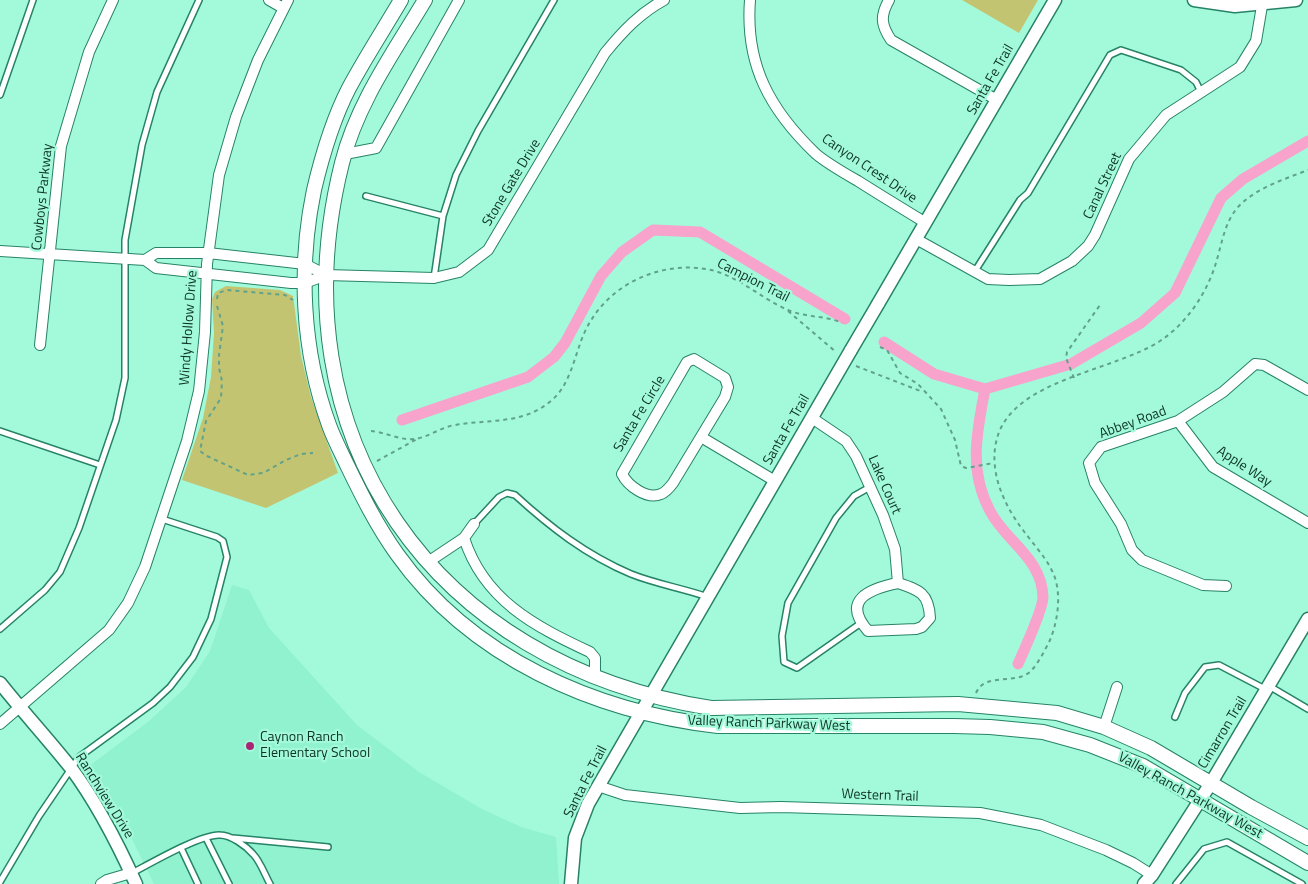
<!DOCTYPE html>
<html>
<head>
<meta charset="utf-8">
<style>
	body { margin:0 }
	canvas { display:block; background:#a3fada }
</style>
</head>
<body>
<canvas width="1308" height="884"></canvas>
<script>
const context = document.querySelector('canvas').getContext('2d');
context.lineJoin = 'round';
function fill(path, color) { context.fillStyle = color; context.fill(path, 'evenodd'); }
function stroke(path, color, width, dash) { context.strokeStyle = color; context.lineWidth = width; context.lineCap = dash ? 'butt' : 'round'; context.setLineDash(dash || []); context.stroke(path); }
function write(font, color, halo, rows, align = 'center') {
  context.font = font + ' "Titillium Web",sans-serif'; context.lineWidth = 4.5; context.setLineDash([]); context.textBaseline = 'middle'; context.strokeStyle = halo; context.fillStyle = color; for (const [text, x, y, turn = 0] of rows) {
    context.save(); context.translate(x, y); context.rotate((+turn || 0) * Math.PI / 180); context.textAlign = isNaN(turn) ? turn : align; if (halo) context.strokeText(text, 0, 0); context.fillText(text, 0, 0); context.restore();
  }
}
fill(new Path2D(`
	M232,585L249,590L269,628L357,725L419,772L482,809L521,827L556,837L559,884H154L125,825L89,766L149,721L186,687L210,651Z`), '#90f2cf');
fill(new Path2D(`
	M962,0H1038L1019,33Z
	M226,286L280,290L293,296L301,356L311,397L338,473L266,508L182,480L203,418L211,377L214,333L212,299L215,292Z`), '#c3c471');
stroke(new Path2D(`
	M884,342L934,374L985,389L1071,364L1141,323L1175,293L1221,198L1243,179L1308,141
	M985,389C977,432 968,470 990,511C1006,542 1042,558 1043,597C1043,610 1024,650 1018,664
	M402,420L528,377L554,357L565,343L601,276L622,252L653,230L700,232L845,319`), '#f7a3cc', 11);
const service = new Path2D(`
	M0,95L33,0
	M366,196L443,216
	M975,271L1020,200L1028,193L1110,55L1121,50L1181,70L1196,82L1201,92
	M434,278L443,216L456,175L478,131L554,0
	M0,431L100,465
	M474,524L499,497L507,493L515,495C550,527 586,555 631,574C656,584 682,588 708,597
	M861,623L797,668L784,662L782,636L788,603L836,518L854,496L870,487
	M0,629L45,590L60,572L79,528L116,420L125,378V240L142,145L157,92L199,0
	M1269,686L1308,709
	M1175,717L1185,693L1205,667L1219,665L1265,689
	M206,838L229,884
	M233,838L328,847
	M181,848L198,884
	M132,873C151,863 201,834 220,835C231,835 246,846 253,854C260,861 265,875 270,884
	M0,882L39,816L79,757L153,703L170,687L193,657L211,619L227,557L223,541L217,537L162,519
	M1176,884L1204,849L1227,842L1302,884`);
const minor = new Path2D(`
	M269,0L283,8
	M750,0C745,65 770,110 816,154C828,164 844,173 858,181C880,195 903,209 926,223
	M889,0C880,16 881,25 891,40L997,100
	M345,154L376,148L459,0
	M916,239L988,279L1009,280L1040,279L1072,261L1088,246L1095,235L1129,159L1166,115L1240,67L1256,41L1263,0
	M0,251L145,260L156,268L291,283H305L326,275L434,278L459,272L488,250L605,53C623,31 640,13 664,0
	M145,260L156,253H208L305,264L326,275
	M40,345L61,146L89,52L113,0
	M694,359L725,378L728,387L725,397L673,483C670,487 666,492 661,494C647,500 628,486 622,474L687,362Z
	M812,418L846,441L856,456L883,515L895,549L898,583
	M1178,421L1213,467L1308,523
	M701,437L775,481
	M464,538C484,600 534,626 590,652L595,658V677
	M428,562L464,538L474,524
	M898,583C919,590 929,593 930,618L922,627L916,629L868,631C841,600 869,589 898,583Z
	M1226,586L1203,585L1142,560L1132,550L1121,524L1095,483L1089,463L1101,447L1178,421L1223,392L1255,364L1264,365L1308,390
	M0,724L109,630L128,603L145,567L187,441L199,391L205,332L207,264L219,175L236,117L258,60L288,0
	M1104,727L1117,687
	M598,786L625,795L740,808L781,807L980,813L1041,825L1106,850L1133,863L1152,875
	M101,884L107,880L131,873`);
const tertiary = new Path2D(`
	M1194,0L1235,6L1296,0
	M878,304L1055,0
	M0,683C23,712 48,739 71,768C97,803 118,844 136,884
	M571,884L575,838L588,804L851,350
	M1144,884L1152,875L1211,783L1308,619`);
const secondary = new Path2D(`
	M401,0C384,29 365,58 349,88C333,119 322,156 314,190C298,267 302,351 329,425C334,439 341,452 347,465C362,496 377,526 397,554C471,658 595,712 718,726H954L990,727L1043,732L1090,745L1143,766L1308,863
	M425,0C394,52 357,103 342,163C273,437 434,665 711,708L958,704L1057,713L1104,727L1151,748L1251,807L1308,838`);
stroke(service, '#278367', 8);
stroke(minor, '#278367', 12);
stroke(tertiary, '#278367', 15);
stroke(secondary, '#278367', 16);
stroke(new Path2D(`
	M217,299L218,293L227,290L285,295L293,300
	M217,306L223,326L219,355V368L222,381L221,398L206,421L200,451L207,456L248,475L263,473L286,460L301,454L313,453
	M788,311L836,352
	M880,347L887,350L900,373L918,384L941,409L955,440L961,466L966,468L994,463
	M856,366L923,392
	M1074,378L1066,358L1067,352L1100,305
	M371,431C385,432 401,441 415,439C429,437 441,427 455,425C488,419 524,425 552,400C574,381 575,346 590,322C614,281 665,260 711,270C738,276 762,299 788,310C806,318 825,315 842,323
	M377,461L417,439
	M976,693C985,672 1014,685 1030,672C1038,664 1045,650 1050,640C1058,621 1062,592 1053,573C1046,557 1033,544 1023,530C1003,504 987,468 998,435C1017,379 1114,371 1160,341C1186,324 1206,294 1215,266C1222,245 1224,220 1241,204C1259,187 1285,179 1308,170`), '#60a28b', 2, [4, 4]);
stroke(service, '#fff', 5);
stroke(minor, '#fff', 10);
stroke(tertiary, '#fff', 12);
stroke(secondary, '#fff', 14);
const tertiaryBridge = new Path2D(`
	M851,350L878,304`);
stroke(tertiaryBridge, '#278367', 15, []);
stroke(tertiaryBridge, '#fff', 12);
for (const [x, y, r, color] of [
	[250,746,5,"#a82674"]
]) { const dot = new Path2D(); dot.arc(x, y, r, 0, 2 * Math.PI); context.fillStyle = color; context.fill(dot); stroke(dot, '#a3fada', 2); }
write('14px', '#0d3327', '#a3fada', [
	["Santa Fe Trail",991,80,-60],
	["Canyon Crest Drive",869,169,34],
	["Stone Gate Drive",512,183,-59],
	["Canal Street",1103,186,-65],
	["Cowboys Parkway",43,197,-84],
	["Campion Trail",753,281,27],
	["Windy Hollow Drive",189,328,-86],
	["Santa Fe Circle",640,414,-59],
	["Abbey Road",1133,423,-20],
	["Santa Fe Trail",787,430,-60],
	["Apple Way",1244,467,33],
	["Lake Court",884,485,66],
	["Valley Ranch Parkway West",769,724,2],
	["Cimarron Trail",1223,733,-59],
	["Santa Fe Trail",586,782,-63],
	["Ranchview Drive",104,796,58],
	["Western Trail",880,796,2],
	["Valley Ranch Parkway West",1190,796,29]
]);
write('14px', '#0d3327', '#a3fada', [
	["Caynon Ranch",260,738],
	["Elementary School",260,754]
], 'left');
</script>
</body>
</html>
